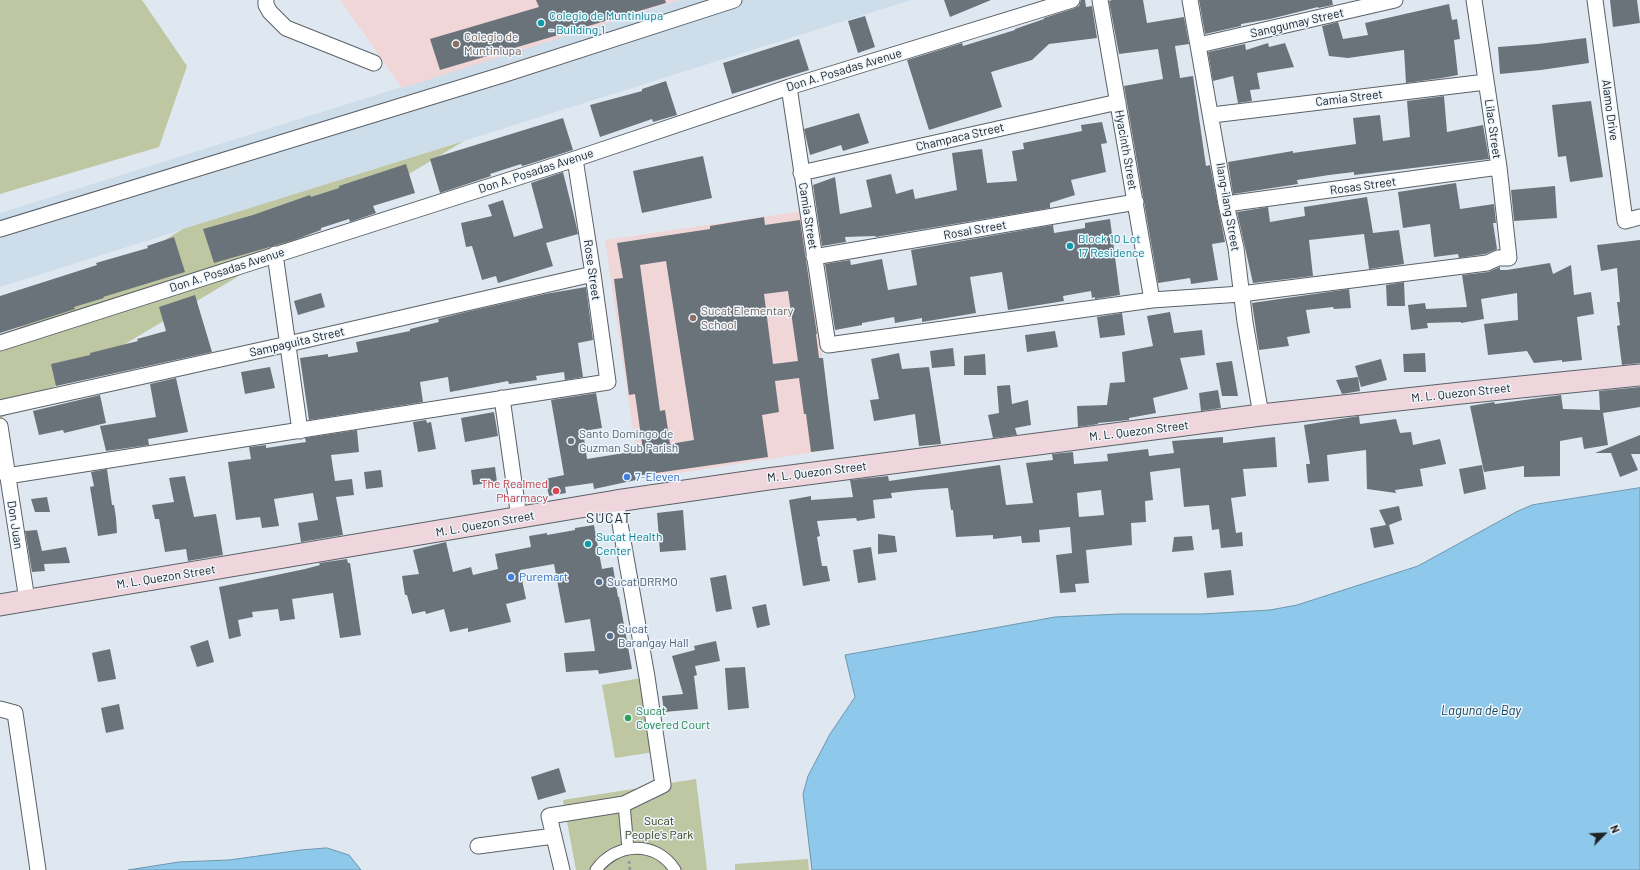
<!DOCTYPE html>
<html>
<head>
<meta charset="utf-8">
<style>
	body { margin:0 }
	#map { position:relative; width:1640px; height:870px; overflow:hidden; background:#dfe8f0; font-family:Barlow,sans-serif }
	canvas { display:block }
	.north { position:absolute; left:1584px; top:814px; width:40px; height:40px; -webkit-text-stroke:3px #edf6fd; paint-order:stroke; rotate:66deg; font-size:11px; font-weight:700; line-height:16px; text-align:center; color:#202326 }
	.north::after { content:''; display:block; margin:auto; width:14px; height:18px; background:#202326; clip-path:polygon(50% 0,100% 100%,50% 72%,0 100%) }
</style>
</head>
<body>
<div id="map">
<canvas width="1640" height="870"></canvas>
<div class="north">N</div>
</div>
<script>
const context = document.querySelector('canvas').getContext('2d');
context.lineJoin = 'round';
function fill(path, color) { context.fillStyle = color; context.fill(path, 'evenodd'); }
function stroke(path, color, width, dash) { context.strokeStyle = color; context.lineWidth = width; context.lineCap = dash ? 'butt' : 'round'; context.setLineDash(dash || []); context.stroke(path); }
function write(font, color, halo, rows, align = 'center') {
  context.font = font + ' Barlow,sans-serif'; context.lineWidth = 3; context.setLineDash([]); context.textBaseline = 'middle'; context.strokeStyle = halo; context.fillStyle = color; for (const [text, x, y, turn = 0] of rows) {
    context.save(); context.translate(x, y); context.rotate((+turn || 0) * Math.PI / 180); context.textAlign = isNaN(turn) ? turn : align; if (halo) context.strokeText(text, 0, 0); context.fillText(text, 0, 0); context.restore();
  }
}
fill(new Path2D(`
	M679,0H911L0,287V213Z`), '#ceddea');
fill(new Path2D(`
	M340,0H679L402,88Z
	M803,211L834,449L640,479L605,240Z`), '#f1d6d7');
fill(new Path2D(`
	M0,0H142L187,66L159,147L0,194Z
	M464,141L0,419V339L183,229Z
	M641,678L654,752L615,758L602,685Z
	M696,779L707,870H576L563,800Z
	M808,859L809,870H735V864Z`), '#bfc6a2');
const water = new Path2D(`
	M1640,488V870H812L803,794L808,776L830,734L855,697L845,655L1055,617L1120,614H1202L1270,610L1297,605L1418,566L1516,512L1532,505Z
	M327,848L349,855L361,870H128L179,862L229,860L301,850Z`);
fill(water, '#8ec8ea');
stroke(water, '#6d96af', 1);
fill(new Path2D(`
	M536,0H665L666,3L440,70L430,39L539,7Z
	M944,0H991L950,17Z
	M1081,0H1085L1086,7L1092,6L1097,38L1049,44L1032,60L991,72L1002,107L929,130L907,60L962,43L963,46L1015,30V29L1044,19V18L1075,8L1079,6Z
	M1112,0H1143L1147,23L1184,17L1189,44L1175,46L1180,78L1193,76L1206,166L1210,165L1225,242L1212,244L1218,280L1191,284L1190,278L1158,283L1124,86L1163,79L1158,49L1119,54L1109,1Z
	M1199,0H1332L1333,5L1318,8V7L1270,19L1241,24V26L1205,34Z
	M1610,0H1637L1640,23L1613,27Z
	M1449,4L1452,20L1457,19L1460,39L1454,40L1458,75L1442,78L1406,83L1404,50L1348,58L1329,56L1322,26L1338,22L1343,39L1368,35L1365,23Z
	M865,16L875,47L858,53L848,21Z
	M1586,38L1589,63L1541,70L1500,74L1498,47L1538,44Z
	M799,39L809,70L732,94L723,63Z
	M1268,43L1269,47L1285,43L1294,67L1257,73L1260,89L1250,90L1252,101L1238,103L1233,76L1213,81L1208,52L1245,44L1246,50Z
	M666,81L677,115L653,122L652,119L600,137L590,105L642,91V89Z
	M1444,96L1447,132L1483,125L1489,159L1354,175V172L1329,175L1297,180L1298,184L1233,194L1228,162L1293,151V153L1356,144L1353,118L1380,115L1383,141L1410,137L1407,101Z
	M1591,101L1603,177L1570,182L1566,156L1558,157L1552,105Z
	M859,113L869,143L843,151L841,145L810,155L804,129Z
	M563,118L573,150L526,165L522,166L521,164L490,174L491,176L440,193L430,159Z
	M1102,122L1107,143L1101,144L1106,172L1071,180L1075,195L1050,203V208L876,237L875,236L845,237L846,242L822,246L813,185L835,177L840,214L872,207L866,180L891,174L896,194L913,189L915,199L957,190L952,153L982,149L987,183L1017,181L1012,151L1024,149L1023,143L1082,131L1081,125Z
	M703,156L712,198L642,213L633,171Z
	M406,164L415,193L373,206L376,213L350,222L349,219L321,228V230L294,240L214,263L203,229L253,215L310,195L311,197L339,188V186Z
	M563,172L575,220L578,234L546,243L553,266L498,283L496,276L482,280L472,246L466,247L461,223L492,216L488,205L503,200L514,237L543,228L531,183Z
	M1456,183L1460,209L1494,204L1496,223H1493L1497,249L1485,254L1459,258L1458,254L1434,257L1430,224L1403,228L1398,192Z
	M1555,186L1557,218L1514,221L1511,190Z
	M1367,197L1373,233L1399,230L1404,264L1369,269L1364,234L1309,240L1313,276L1253,283L1237,212L1268,207L1270,222L1305,216L1304,207Z
	M764,217L765,225L800,220L817,334H816L819,358H823L834,449L811,452L806,414H804L799,378L775,381L779,412L762,415L768,457L635,476L636,480L594,489L593,483L565,487L566,493L549,496L545,479L564,475L551,400L596,393L602,428L583,431L587,459L643,450L635,394L629,395L614,279L623,278L617,243L710,229V226ZM666,261L694,440L670,444L665,410L660,411L640,265ZM788,291L798,361L773,364L764,294Z
	M1110,219L1120,295L1095,299V297L1092,298L1091,291L1063,296L1064,301L1008,310L1002,272L970,277L976,313L922,322V318L895,323L894,317L862,323V325L835,330L825,264L850,260L851,265L882,259L888,290L917,285L911,250L1053,225L1054,233L1085,228V223Z
	M174,237L185,272L103,297L104,298L74,307L75,309L0,333V296L97,265L96,263L148,248L147,246Z
	M1640,240V363L1622,365L1617,326L1620,325L1617,302H1620L1617,268L1601,271L1597,245Z
	M1550,263L1553,274L1571,265L1574,295L1591,292L1594,314L1577,317L1582,360L1562,362V360L1534,363L1527,351L1488,355L1484,324L1518,320L1517,293L1481,299L1484,319L1461,323V322L1427,323L1428,328L1411,330L1408,305L1425,303L1426,309L1467,307L1462,275L1488,272L1500,267V270H1507Z
	M1404,282L1405,306H1387L1386,285Z
	M586,287L593,340L578,343L583,377L565,380L564,372L536,376L537,380L509,384L508,381L450,392L448,377L420,382L423,402L309,420L300,358L328,354V357L358,352L356,342L410,331V329L439,322L438,319L466,312L545,294Z
	M1349,289L1351,308L1334,309L1333,307L1306,310L1310,333L1287,337L1289,346L1259,350L1252,303Z
	M321,293L325,307L298,315L294,301Z
	M195,295L212,352L56,386L51,364L90,355V353L138,341L137,339L166,331L159,307Z
	M1170,312L1174,333L1202,330L1205,355L1180,358L1188,389L1153,398L1156,413L1129,418V420L1098,423V424L1078,427L1077,406L1107,405L1110,383L1125,382L1122,352L1153,346L1147,316Z
	M1122,313L1125,335L1100,338L1097,317Z
	M1055,331L1058,347L1027,352L1025,335Z
	M953,348L955,366L932,368L930,351Z
	M899,353L902,369L929,367L941,444L919,446L915,414L874,421L870,400L879,399L871,359Z
	M1425,353L1426,372H1404L1403,354Z
	M985,354L986,375H964V356Z
	M1381,359L1387,380L1361,387L1355,366Z
	M1232,361L1238,396H1222L1216,363Z
	M270,367L275,388L245,394L241,372Z
	M1358,377L1360,391L1342,394L1336,380Z
	M176,378L188,432L148,439L149,445L106,451L100,426L156,417L150,384Z
	M1010,385L1012,404L1028,400L1031,425L1015,428L1017,435L993,438L988,415L999,413L997,386Z
	M1640,387V407L1603,413L1608,445L1584,449L1582,437L1560,441V476L1524,477V466L1484,472L1470,406L1494,402L1495,404L1561,395L1563,409L1600,410L1599,391Z
	M1218,390L1221,408L1201,411L1199,393Z
	M100,395L106,423L64,433L63,430L39,435L33,411Z
	M494,412L498,436L465,442L461,418Z
	M1359,416L1360,424L1396,419L1400,433L1411,432L1413,445L1440,439L1446,464L1420,469L1423,486L1395,490L1396,493L1367,489L1366,450L1327,455L1329,481L1308,483L1306,464H1310L1304,425Z
	M426,420L427,423L431,422L436,449L418,452L413,422Z
	M357,430L359,452L331,455L335,481L352,479L354,495L336,497L343,535L301,542L298,523L318,520L313,493L274,499L279,526L262,528L260,517L236,520L228,462L251,459L249,447L266,445V448L306,442L305,438Z
	M1640,435V454H1631L1638,470L1620,477L1611,453H1595Z
	M1223,437V443L1275,437L1277,467L1243,469L1246,496L1231,498L1236,533L1242,532L1243,546L1221,548L1219,529L1212,530L1209,505L1184,507L1180,468L1150,472L1153,500L1145,501L1146,522L1131,523L1132,545L1086,550L1089,583L1075,584L1076,592L1060,593L1056,555L1072,553L1070,527L1039,530L1040,542L1022,543L1021,536L993,539V535L956,537L953,510H951L948,488L917,490L891,493L892,498L873,500L875,518L857,521L856,518L817,521L820,536L817,537L822,566H827L830,581L803,586L789,500L811,496V500L853,497L850,480L888,476L889,481L1000,465L1006,505L1033,503L1026,463L1053,460L1052,454L1073,452L1074,464L1108,461L1107,454L1148,449L1149,456L1174,453L1172,441ZM1101,490L1104,515L1079,517L1077,493Z
	M1482,465L1486,489L1464,494L1459,469Z
	M495,467L497,482L473,485L471,470Z
	M107,469L112,505H114L116,518L117,533L98,536L90,487L94,486L91,472Z
	M381,470L383,487L366,489L364,472Z
	M185,476L194,517L216,514L223,555L188,561L186,549L165,552L159,519H155L152,505L174,502L169,478Z
	M47,497L50,512H35L31,499Z
	M1399,506L1402,520L1389,525L1394,544L1374,548L1370,528L1386,525L1379,510Z
	M683,510L686,550L660,552L657,513Z
	M594,525L602,569L613,567L618,597H619L632,669L599,674L598,670L566,672L564,653L595,651L590,619L565,623L554,564L520,570L526,599L506,604L511,622L468,632V628L450,632L444,609L426,614L425,611L412,614L407,595H405L402,576L419,574L413,550L446,542L453,572L471,567L473,575L498,569L495,554L531,547L529,536L547,533V535L575,530V528Z
	M37,530L42,551L66,547L70,563L44,564L45,571L32,572L25,531Z
	M878,534L895,536L897,552L878,554Z
	M1192,536L1194,550L1172,552L1174,537Z
	M871,547L876,580L858,583L853,550Z
	M347,559L348,563H350L361,635L340,638L333,593L292,599L295,619L280,621L278,609L252,612L253,617L238,620L241,636L229,639L219,587L305,569L320,565L319,563Z
	M1231,570L1234,595L1207,598L1204,573Z
	M726,575L732,609L716,612L710,578Z
	M766,604L770,625L757,628L752,607Z
	M208,640L214,662L197,667L190,646Z
	M716,641L720,661L695,666L697,675L694,676L698,709L664,712L662,696L683,694L672,656L695,650L694,646Z
	M110,649L116,679L98,682L92,653Z
	M745,667L749,708L728,710L725,668Z
	M119,704L124,729L106,733L101,708Z
	M559,768L566,792L538,800L531,777Z`), '#6b737a');
const pedestrian = new Path2D(`
	M624,804L628,849
	M596,870C616,842 656,840 675,870`);
const minor = new Path2D(`
	M266,0V5L270,12L286,28L374,63
	M1100,0L1152,300
	M1190,0L1226,204L1236,248L1245,322L1261,415
	M1595,0L1625,221L1640,217
	M1199,45L1395,0
	M789,87L828,345L1152,300L1241,294L1487,263L1498,258H1509L1499,167L1474,0
	M1212,115L1486,82
	M801,173L1118,102
	M1226,204L1499,167
	M0,229L502,75L734,0
	M275,254L300,431
	M814,257L1136,202
	M0,343L575,159L789,87L1072,0
	M502,398L519,518
	M0,408L288,344L593,274
	M0,426L27,600
	M7,476L608,382L593,274L575,159
	M0,709L15,713L38,870
	M478,846L554,836
	M562,870L549,816L624,804L663,785L647,677L616,501`);
const secondary = new Path2D(`
	M0,605L616,501L768,479L1261,415L1461,393L1640,375`);
stroke(pedestrian, '#5a6168', 13);
stroke(minor, '#5a6168', 17);
stroke(secondary, '#5a6168', 23);
stroke(new Path2D(`
	M629,861L630,870`), '#91979d', 2.5, [3, 3]);
stroke(pedestrian, '#fff', 11);
stroke(minor, '#fff', 15);
stroke(secondary, '#efd6dd', 21);
for (const [x, y, r, color] of [
	[541,23,4,"#0f9aa8"],
	[456,44,4,"#8d6e63"],
	[1070,246,4,"#0f9aa8"],
	[693,318,4,"#8d6e63"],
	[571,441,4,"#6b7280"],
	[627,477,4,"#3f7fe0"],
	[556,491,4,"#e0444e"],
	[588,544,4,"#0f9aa8"],
	[511,577,4,"#3f7fe0"],
	[599,582,4,"#5c6f8a"],
	[610,636,4,"#5c6f8a"],
	[628,718,4,"#2e9e5b"]
]) { const dot = new Path2D(); dot.arc(x, y, r, 0, 2 * Math.PI); context.fillStyle = color; context.fill(dot); stroke(dot, '#edf6fd', 1.5); }
write('12px', '#0d838f', '#edf6fd', [
	["Colegio de Muntinlupa",549,16],
	["- Building 1",549,30],
	["Block 10 Lot",1078,239],
	["17 Residence",1078,253],
	["Sucat Health",596,537],
	["Center",596,551]
], 'left');
write('12px', '#202326', '#edf6fd', [
	["Sanggumay Street",1297,23,-13],
	["Don A. Posadas Avenue",844,70,-17],
	["Camia Street",1349,98,-7],
	["Alamo Drive",1610,110,82],
	["Lilac Street",1493,129,82],
	["Champaca Street",960,137,-13],
	["Hyacinth Street",1126,150,80],
	["Don A. Posadas Avenue",536,171,-18],
	["Rosas Street",1363,186,-8],
	["Ilang-ilang Street",1228,207,80],
	["Camia Street",808,216,81],
	["Rosal Street",975,230,-10],
	["Don A. Posadas Avenue",227,270,-18],
	["Rose Street",592,270,82],
	["Sampaguita Street",297,342,-13],
	["M. L. Quezon Street",1461,393,-6],
	["M. L. Quezon Street",1139,431,-7],
	["M. L. Quezon Street",817,472,-7],
	["M. L. Quezon Street",485,524,-10],
	["Don Juan",15,525,81],
	["M. L. Quezon Street",166,577,-9]
]);
write('12px', '#785e54', '#edf6fd', [
	["Colegio de",464,37],
	["Muntinlupa",464,51],
	["Sucat Elementary",701,311],
	["School",701,325]
], 'left');
write('12px', '#5b616d', '#edf6fd', [
	["Santo Domingo de",579,434],
	["Guzman Sub Parish",579,448]
], 'left');
write('12px', '#366cbe', '#edf6fd', [
	["7-Eleven",635,477],
	["Puremart",519,577]
], 'left');
write('12px', '#be3a42', '#edf6fd', [
	["The Realmed",548,484],
	["Pharmacy",548,498]
], 'right');
write('12px', '#4e5e75', '#edf6fd', [
	["Sucat DRRMO",607,582],
	["Sucat",618,629],
	["Barangay Hall",618,643]
], 'left');
write('12px', '#27864d', '#edf6fd', [
	["Sucat",636,711],
	["Covered Court",636,725]
], 'left');
write('12px', '#343b0f', '#edf6fd', [
	["Sucat",659,821],
	["People's Park",659,835]
]);
write('italic 13px', '#14435a', '#edf6fd', [
	["Laguna de Bay",1481,711]
]);
context.letterSpacing = '1px';
write('14px', '#252c31', '#edf6fd', [
	["SUCAT",609,518]
]);
context.letterSpacing = '0px';
</script>
</body>
</html>
